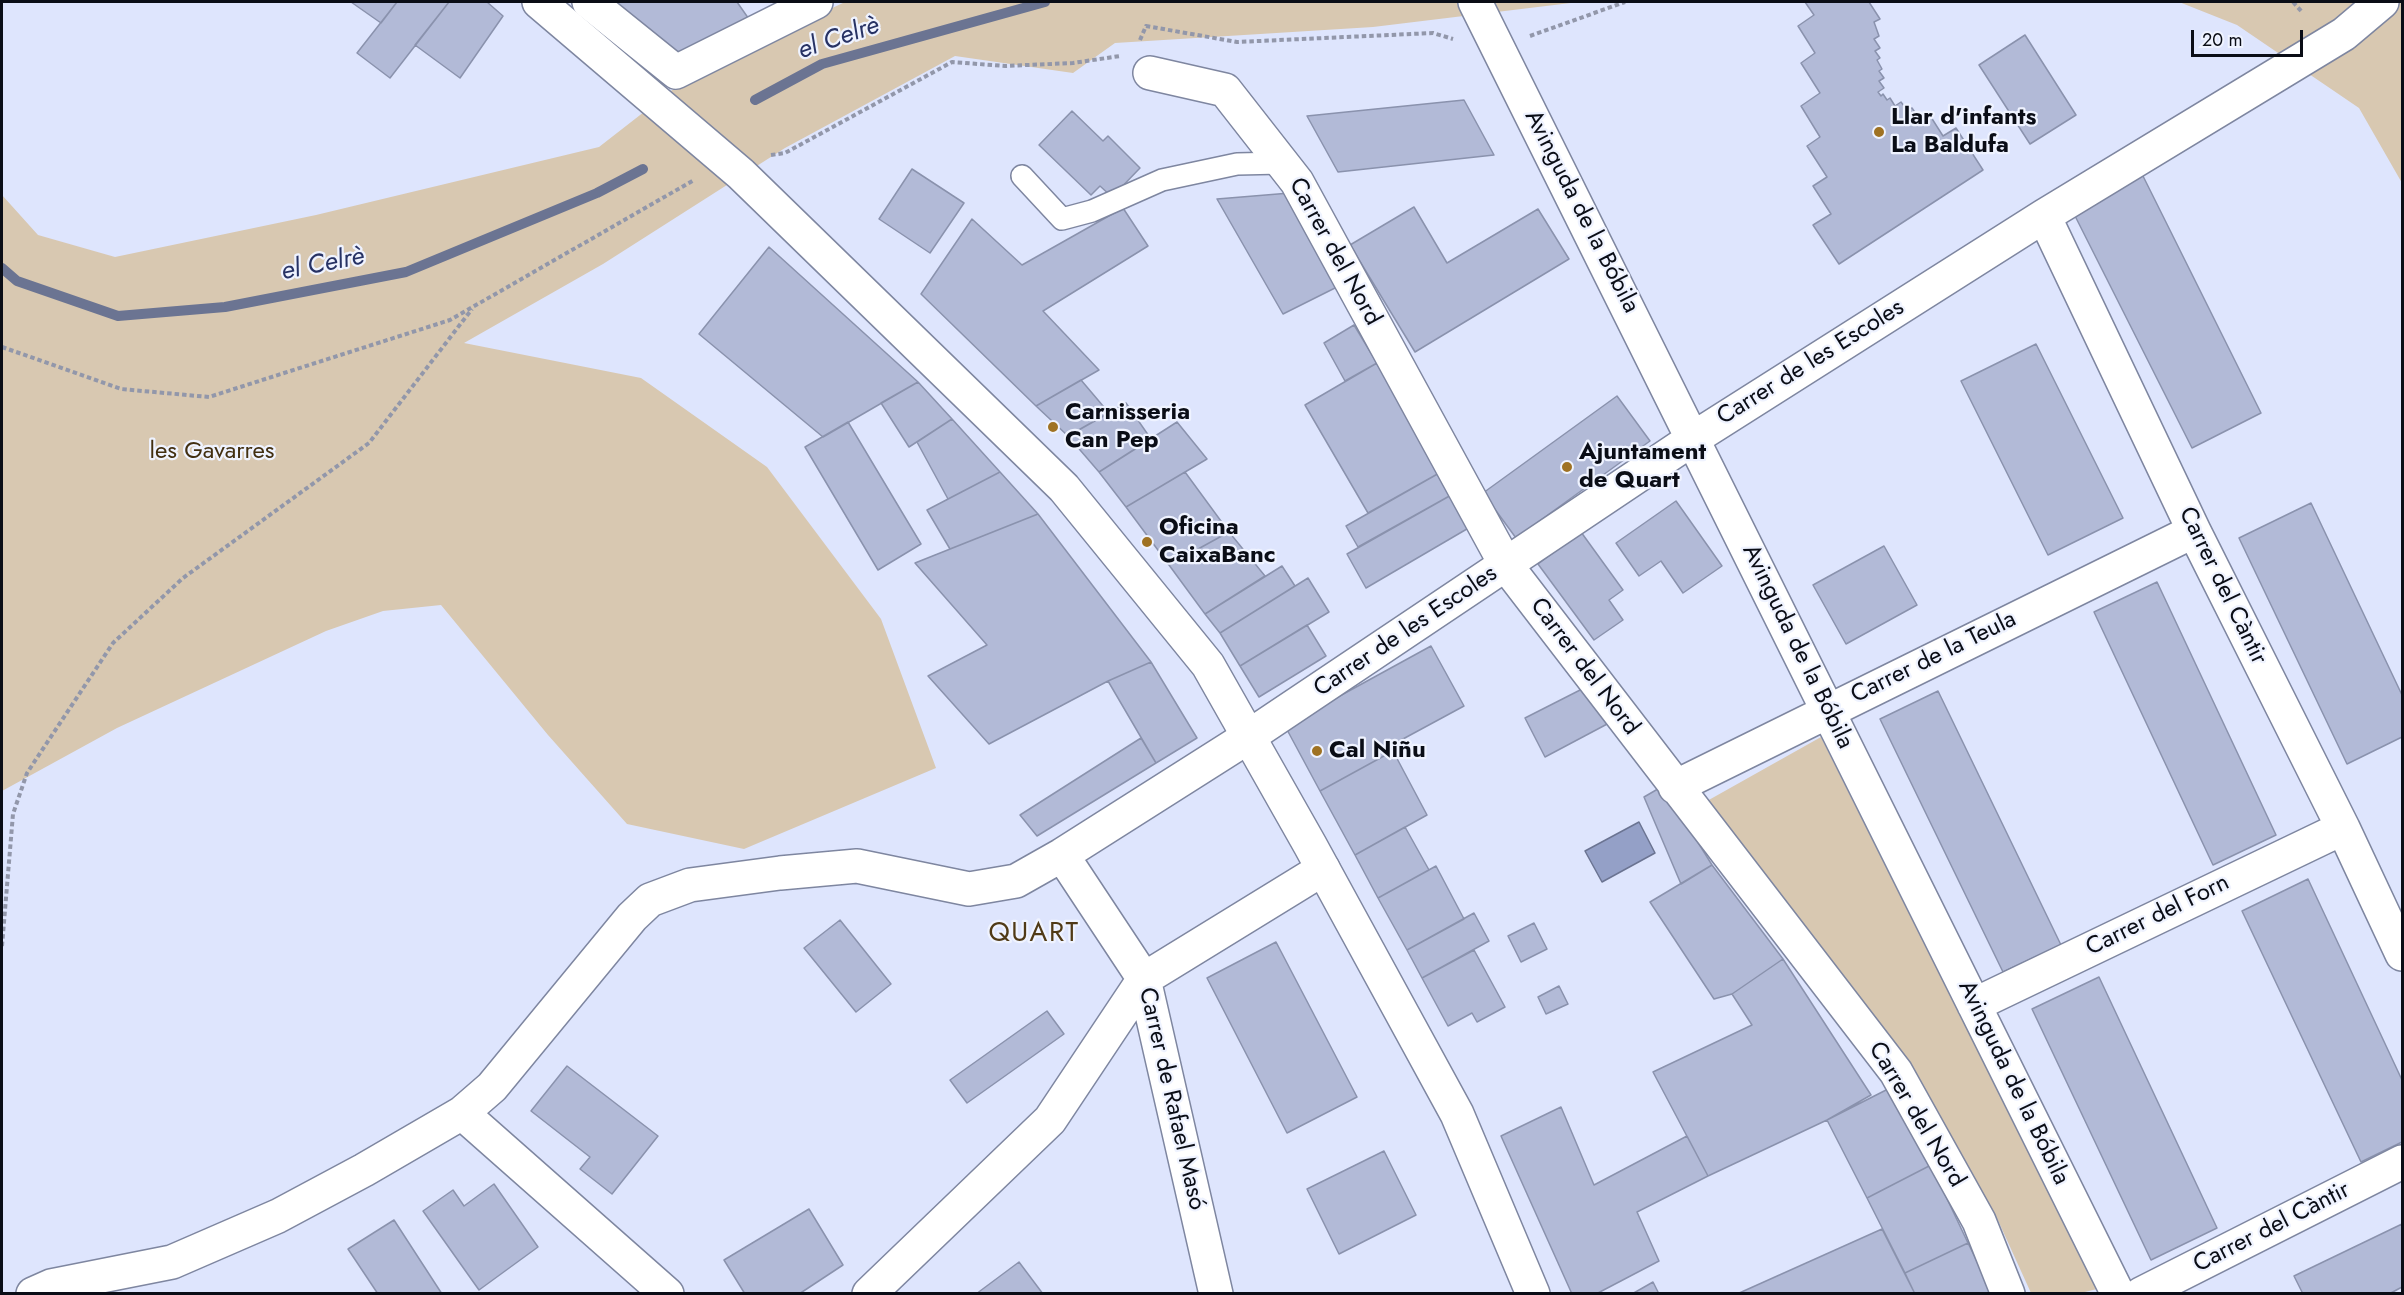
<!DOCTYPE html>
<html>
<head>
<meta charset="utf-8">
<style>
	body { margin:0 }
	#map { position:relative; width:2404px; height:1295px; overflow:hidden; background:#dee5fd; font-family:Jost,sans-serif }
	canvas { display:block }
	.frame { position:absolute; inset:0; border:3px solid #0a0d16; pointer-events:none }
	.scale { position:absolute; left:2191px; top:30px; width:112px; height:27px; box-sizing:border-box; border:3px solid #0a0d16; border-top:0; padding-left:8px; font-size:18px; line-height:21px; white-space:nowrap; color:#0a0d16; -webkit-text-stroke:4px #eff3ff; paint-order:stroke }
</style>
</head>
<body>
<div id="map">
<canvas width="2404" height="1295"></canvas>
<div class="frame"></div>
<div class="scale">20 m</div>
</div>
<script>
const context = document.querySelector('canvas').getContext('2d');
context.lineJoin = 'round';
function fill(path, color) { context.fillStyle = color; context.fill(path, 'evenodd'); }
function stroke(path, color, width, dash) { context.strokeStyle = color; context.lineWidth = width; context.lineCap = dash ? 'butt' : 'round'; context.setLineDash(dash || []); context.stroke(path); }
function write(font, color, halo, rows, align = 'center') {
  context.font = font + ' Jost,sans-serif'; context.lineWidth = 4.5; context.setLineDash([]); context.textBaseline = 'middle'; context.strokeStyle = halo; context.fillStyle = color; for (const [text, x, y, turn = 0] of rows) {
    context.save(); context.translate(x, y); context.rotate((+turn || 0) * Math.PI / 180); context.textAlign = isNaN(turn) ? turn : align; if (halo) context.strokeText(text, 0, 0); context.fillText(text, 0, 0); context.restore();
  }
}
fill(new Path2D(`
	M845,2H1579L1373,27L1115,43L1073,73L955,56L785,148L603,264L464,343L641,378L767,467L881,619L936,768L744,849L627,824L548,735L441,605L383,611L326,631L117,728L2,791V195L38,235L115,257L316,215L599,147L694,73Z
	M2179,2H2402V183L2359,108L2237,25Z
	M1821,737L2097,1289L2081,1293H2031L1996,1216L1910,1066L1707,801Z`), '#d8c8b1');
const water = new Path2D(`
	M1639,822L1655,853L1602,882L1585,851Z`);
fill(water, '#94a0c7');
stroke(water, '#6b7492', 1.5);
stroke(new Path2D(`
	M755,100L822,64L1045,2
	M2,268L17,281L118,316L225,307L406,272L597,193L643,169`), '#6b7492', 10);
const building = new Path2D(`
	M351,2H397L381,23Z
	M397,2H449L390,78L357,53Z
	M449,2H487L503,16L460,78L415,45Z
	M599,2H737L751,22L672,63Z
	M1805,2H1869L1880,19L1874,22L1879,36L1874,39L1880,48L1875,51L1880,58L1877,60L1882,69L1879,71L1884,78L1879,81L1884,88L1878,92L1881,96L1883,94L1887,100L1890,98L1895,106L1901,102L1907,110L1912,108L1920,120L1929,114L1943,136L1956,128L1983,170L1839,264L1813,225L1831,214L1813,186L1827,177L1807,146L1820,137L1801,106L1820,93L1801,63L1815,53L1798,26L1814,15Z
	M2025,35L2076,115L2030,144L1979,65Z
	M1464,100L1494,155L1338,172L1307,116Z
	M1072,111L1103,141L1108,136L1140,168L1112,197L1100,186L1091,195L1039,145Z
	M2139,168L2261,413L2192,448L2069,204Z
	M912,169L964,203L930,253L879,219Z
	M1290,193L1337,287L1283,314L1217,199Z
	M1414,207L1447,263L1538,209L1569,259L1415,352L1350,245Z
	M1123,208L1148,246L1043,311L1099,370L1036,406L921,294L972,219L1022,265Z
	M769,247L918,382L823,437L699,334Z
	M1354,325L1377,363L1345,381L1324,343Z
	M2036,344L2123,518L2048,555L1961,381Z
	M1377,363L1441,472L1368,513L1305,405Z
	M1081,380L1109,413L1068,436L1036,406Z
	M918,382L952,419L909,447L881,403Z
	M1617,396L1650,441L1516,538L1483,493Z
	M1126,403L1151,439L1099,472L1068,436Z
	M952,419L1000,472L948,499L917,442Z
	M848,422L921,544L878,570L805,447Z
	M1177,422L1207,459L1126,507L1099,472Z
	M1000,472L1038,514L950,549L927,510Z
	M1185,472L1229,532L1169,565L1126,507Z
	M1441,472L1453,494L1358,547L1346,526Z
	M1453,494L1472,526L1366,588L1347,554Z
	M1676,501L1722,566L1683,593L1661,561L1639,576L1616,543Z
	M2311,503L2402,695V737L2347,764L2239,538Z
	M1038,514L1151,662L1108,681L989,744L928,676L987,645L915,563Z
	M1229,532L1265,576L1205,614L1169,565Z
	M1581,532L1623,590L1609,600L1623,620L1594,640L1538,564Z
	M1884,546L1917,605L1846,644L1813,585Z
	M1282,566L1295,586L1220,633L1205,614Z
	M1308,578L1329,612L1240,666L1220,633Z
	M2157,582L2276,835L2213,865L2094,612Z
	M1307,625L1326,656L1259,697L1240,666Z
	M1431,646L1464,706L1390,746L1393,751L1320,791L1285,726Z
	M1151,662L1197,738L1156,763L1108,681Z
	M1588,686L1611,722L1545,757L1525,718Z
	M1938,691L2061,945L2003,972L1880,719Z
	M1141,738L1156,763L1037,836L1020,815Z
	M1393,751L1427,815L1355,855L1320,791Z
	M1663,786L1712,865L1681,884L1644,797Z
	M1405,827L1429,870L1378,898L1355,855Z
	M1712,865L1783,959L1732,994L1714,999L1650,902Z
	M1436,866L1464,919L1407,950L1378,898Z
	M2308,879L2402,1080V1142L2361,1162L2242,911Z
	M1474,913L1489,941L1422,978L1407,950Z
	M840,920L891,984L856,1012L804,948Z
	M1534,923L1547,949L1521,962L1508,936Z
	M1276,942L1357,1097L1287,1133L1207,978Z
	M1474,950L1505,1007L1477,1022L1472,1013L1448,1026L1422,978Z
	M1783,959L1871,1095L1827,1120L1708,1176L1653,1072L1752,1025L1732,994Z
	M2099,977L2217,1228L2151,1260L2032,1009Z
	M1559,986L1568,1004L1546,1014L1538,997Z
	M1047,1011L1064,1034L967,1103L950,1080Z
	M567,1066L658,1136L612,1194L580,1169L590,1157L531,1111Z
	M1892,1087L1931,1165L1867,1198L1827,1120Z
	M1561,1107L1594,1185L1687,1136L1708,1176L1637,1212L1659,1261L1596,1294H1572L1501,1136Z
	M1384,1151L1416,1215L1339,1254L1307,1189Z
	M1931,1165L1968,1243L1905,1273L1867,1198Z
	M494,1184L538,1247L479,1290L423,1211L453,1190L464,1206Z
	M809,1209L843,1265L799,1294H745L724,1260Z
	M394,1220L442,1294H378L348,1249Z
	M2402,1224V1287L2389,1294H2303L2294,1276Z
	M1882,1229L1915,1294H1737Z
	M1968,1243L1993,1294H1915L1905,1273Z
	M1019,1262L1043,1294H976Z
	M1653,1282L1659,1294H1632Z`);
fill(building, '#b2bad7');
stroke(building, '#8a92ad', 1.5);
const lane = new Path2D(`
	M1022,176L1062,219L1092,211L1162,180L1237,164L1282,163`);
const street = new Path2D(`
	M589,2L676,72L816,2
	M1475,2L2118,1294
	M1150,73L1225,90L1297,182L1506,565L1896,1072L1979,1221L2008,1294
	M2044,216L2194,531L2343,828L2402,954
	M1675,787L2194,531
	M1062,855L1144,979L1216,1294
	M1974,1005L2343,828
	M462,1113L667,1294
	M33,1294L51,1286L172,1262L278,1216L364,1170L462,1113L492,1087L632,917L650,900L690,885L780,873L857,866L969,889L1016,881L1062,855L1248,737L1694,438L2044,216L2344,34L2382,2
	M869,1294L1050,1120L1144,979L1323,869
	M2141,1294L2402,1162`);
const secondary = new Path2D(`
	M539,2L741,174L1064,488L1208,665L1310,845L1457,1114L1533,1294`);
stroke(lane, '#7e86a0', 24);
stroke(street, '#7e86a0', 36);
stroke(secondary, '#7e86a0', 36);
stroke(new Path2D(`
	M2293,2L2303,13
	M1530,36L1625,2
	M1140,40L1146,26L1237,42L1433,33L1453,39
	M771,155L785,153L952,62L1005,66L1073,63L1120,56
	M2,347L121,389L209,397L450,320L694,180
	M2,946L13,814L27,773L113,643L183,578L369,443L472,309`), '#9297aa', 4, [4.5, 3]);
stroke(lane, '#fff', 21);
stroke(street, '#fff', 33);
stroke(secondary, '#fff', 33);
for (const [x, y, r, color] of [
	[1879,132,6,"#9f7223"],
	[1053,427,6,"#9f7223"],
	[1567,467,6,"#9f7223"],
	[1147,542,6,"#9f7223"],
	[1317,751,6,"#9f7223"]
]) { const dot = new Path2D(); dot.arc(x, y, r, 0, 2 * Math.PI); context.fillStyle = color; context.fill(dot); stroke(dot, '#eff3ff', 2); }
write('bold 24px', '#0a0d16', '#eff3ff', [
	["Llar d'infants",1891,118],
	["La Baldufa",1891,146],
	["Carnisseria",1065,413],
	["Can Pep",1065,441],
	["Ajuntament",1579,453],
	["de Quart",1579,481],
	["Oficina",1159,528],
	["CaixaBanc",1159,556],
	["Cal Niñu",1329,751]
], 'left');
write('24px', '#0a0d16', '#eff3ff', [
	["Avinguda de la Bóbila",1581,212,63],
	["Carrer del Nord",1334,252,61],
	["Carrer de les Escoles",1811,363,-32],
	["Carrer del Càntir",2222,586,64],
	["Carrer de les Escoles",1406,632,-34],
	["Avinguda de la Bóbila",1797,647,64],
	["Carrer de la Teula",1934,658,-26],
	["Carrer del Nord",1584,667,53],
	["Carrer del Forn",2158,916,-26],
	["Avinguda de la Bóbila",2013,1083,64],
	["Carrer de Rafael Masó",1171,1099,77],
	["Carrer del Nord",1916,1115,59],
	["Carrer del Càntir",2272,1228,-27]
]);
write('24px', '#422f10', '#eff3ff', [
	["les Gavarres",212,452]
]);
write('italic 26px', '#273264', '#eff3ff', [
	["el Celrè",839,39,-19],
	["el Celrè",323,265,-11]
]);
context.letterSpacing = '1.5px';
write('27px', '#503a16', '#eff3ff', [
	["QUART",1034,934]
]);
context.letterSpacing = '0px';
</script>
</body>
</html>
